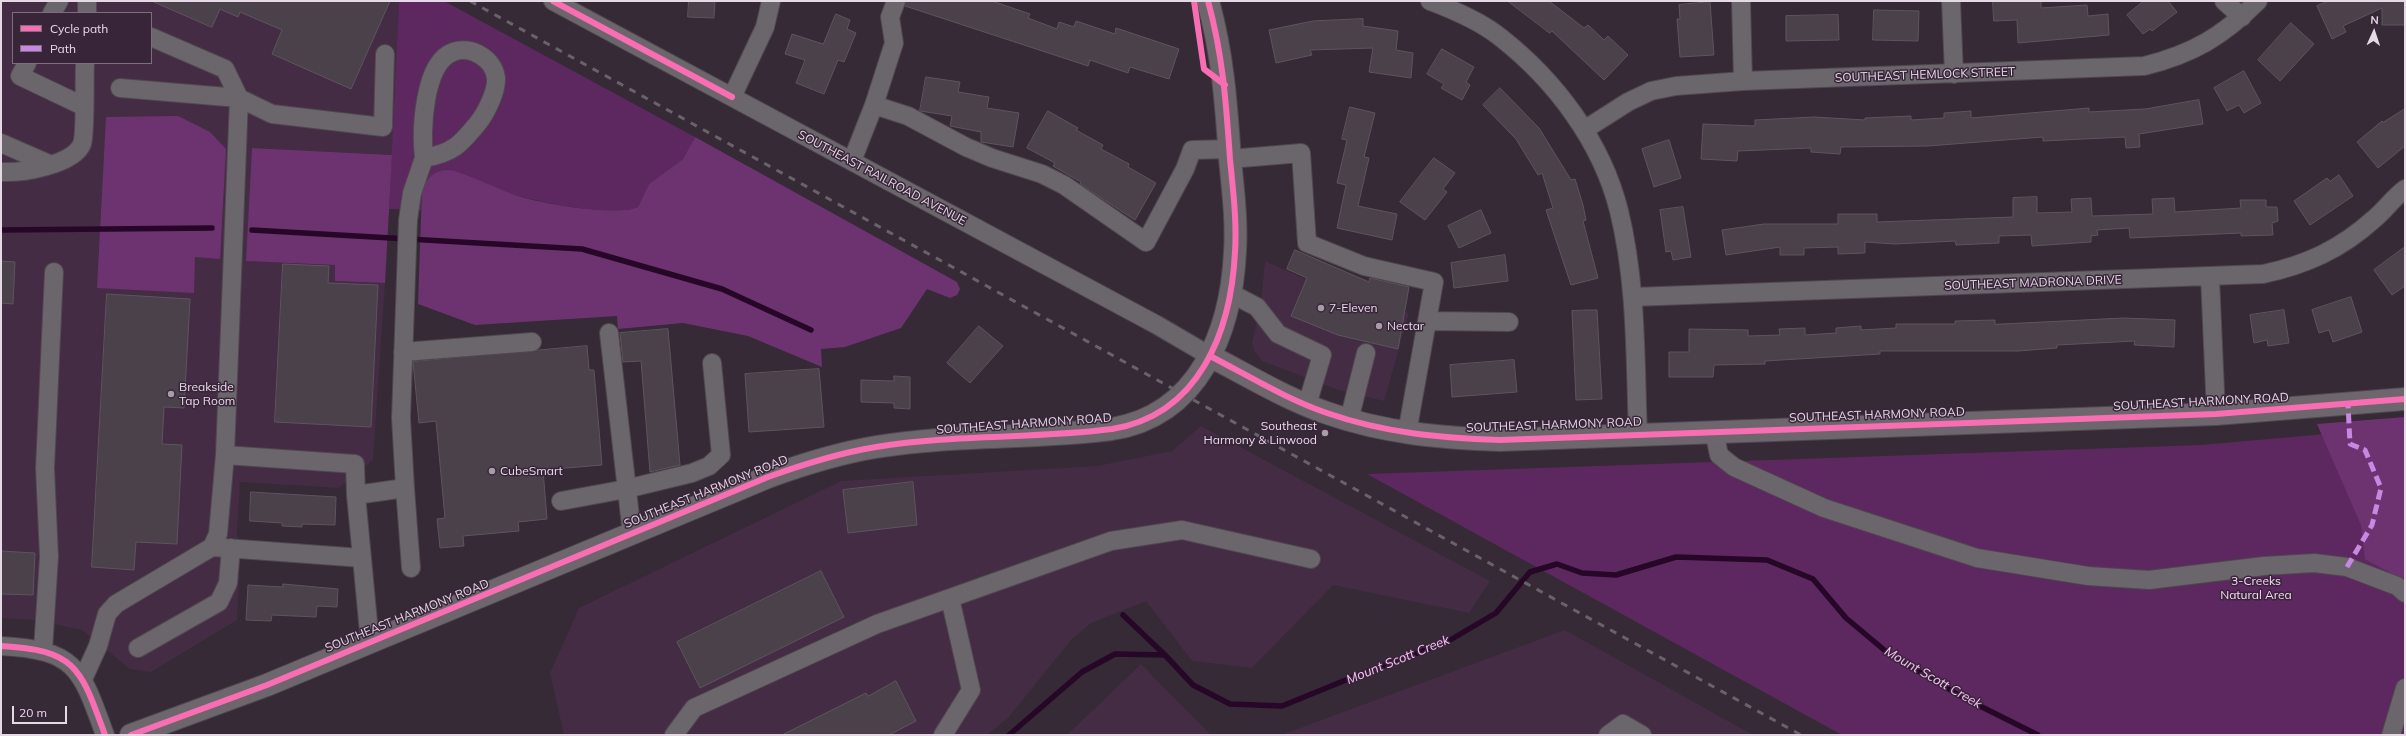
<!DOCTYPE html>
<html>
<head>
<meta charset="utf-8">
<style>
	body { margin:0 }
	#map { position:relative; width:2406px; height:736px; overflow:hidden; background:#352a35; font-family:Mulish,sans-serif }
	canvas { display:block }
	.frame { position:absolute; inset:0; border:2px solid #e6d9e6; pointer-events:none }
	.legend { position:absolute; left:12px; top:12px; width:140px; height:52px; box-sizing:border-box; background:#39253a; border:1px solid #7e6d7f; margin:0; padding:5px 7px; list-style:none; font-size:12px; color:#e6d9e6 }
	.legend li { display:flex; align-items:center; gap:8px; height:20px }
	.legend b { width:20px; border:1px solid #7e6d7f }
	.north { position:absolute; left:2354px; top:12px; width:40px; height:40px; -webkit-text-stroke:3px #39253a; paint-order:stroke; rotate:3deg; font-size:11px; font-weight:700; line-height:16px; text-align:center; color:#e6d9e6 }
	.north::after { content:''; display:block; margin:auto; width:14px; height:18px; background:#e6d9e6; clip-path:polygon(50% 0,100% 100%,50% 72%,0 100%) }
	.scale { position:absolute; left:12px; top:706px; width:55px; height:18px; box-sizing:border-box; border:2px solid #e6d9e6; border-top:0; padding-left:5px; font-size:12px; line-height:14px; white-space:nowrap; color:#e6d9e6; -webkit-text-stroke:3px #39253a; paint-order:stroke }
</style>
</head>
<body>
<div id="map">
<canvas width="2406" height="736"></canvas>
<div class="frame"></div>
<ul class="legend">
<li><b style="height:5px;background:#f96db3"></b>Cycle path</li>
<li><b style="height:5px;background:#c787e3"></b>Path</li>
</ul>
<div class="north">N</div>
<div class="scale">20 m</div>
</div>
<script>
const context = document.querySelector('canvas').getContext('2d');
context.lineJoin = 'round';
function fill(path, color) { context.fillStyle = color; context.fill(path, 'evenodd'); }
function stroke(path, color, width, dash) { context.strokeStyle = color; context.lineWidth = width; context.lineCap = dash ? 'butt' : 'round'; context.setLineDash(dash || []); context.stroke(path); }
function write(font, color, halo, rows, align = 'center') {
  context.font = font + ' Mulish,sans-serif'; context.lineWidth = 3; context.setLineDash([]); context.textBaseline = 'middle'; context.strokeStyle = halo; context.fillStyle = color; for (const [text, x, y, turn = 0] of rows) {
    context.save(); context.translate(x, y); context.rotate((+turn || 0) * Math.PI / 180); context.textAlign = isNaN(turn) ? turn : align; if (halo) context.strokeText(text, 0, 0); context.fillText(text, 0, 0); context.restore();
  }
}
fill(new Path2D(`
	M1,1H399L392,155L252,148L247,261L336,265L335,281L385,283L373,460L339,488L240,482L237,532L240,565L237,620L151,672L130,669L82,630L34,620L1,618ZM13,13H151V63H13Z
	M1265,261L1354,301L1409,313L1384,401L1341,391L1262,361L1255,352L1252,343L1261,302Z
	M1201,426L1490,581L1469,613L1333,585L1252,668L1192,661L1146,601L1091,623L1071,640L1008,718L987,735H564L550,673L579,608L841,481L1097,466L1172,451Z
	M1565,630L1753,735H1281Z
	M1141,664L1211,735H1067Z`), '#442c44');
fill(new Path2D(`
	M399,1H444L695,137L683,159L649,184L638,207C615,218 538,202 512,194C490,187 468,177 446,169L422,188L421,210L389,209Z
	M2405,427V735H1842L1367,474L2201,445Z`), '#5d285f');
fill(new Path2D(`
	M178,116L210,132L226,149L220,259L195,257L194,293L97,288L106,117Z
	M695,137L957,282L960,289L957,295L950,298L927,289L901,328L845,347L821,349L822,367L748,336L683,323L618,329L617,316L475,325L418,304L422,188C429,178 432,172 445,170C454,168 498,189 510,193C534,203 616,217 638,207L649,184L683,159Z
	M252,148L392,155L385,283L335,281V265L246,261Z
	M2405,417V581L2365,559L2361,525L2317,424Z`), '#6d3370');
stroke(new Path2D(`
	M1,230L212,228
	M252,230L582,249L722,289L811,330
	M1123,615L1165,655L1193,685L1230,704L1282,706L1368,671L1445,643L1496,613L1530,572L1557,564L1582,573L1616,575L1676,557L1767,560L1813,579L1846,618L1889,654L1964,698L2038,735
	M1009,735L1082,672L1115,654L1165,655`), '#260727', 5.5);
const building = new Path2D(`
	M152,1H390L351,89L272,54L282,30L240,12L238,17L220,9L212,27Z
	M689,1H715L714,18L688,17Z
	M906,1H992L1030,14L1028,18L1057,29L1059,22L1074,27L1076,21L1115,34L1116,28L1179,49L1169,79L1130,67L1128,73L1090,60L1088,66L905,6Z
	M1508,1H1549L1584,28L1588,25L1604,40L1608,36L1628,55L1604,80L1552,31L1550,33Z
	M1993,1H2041V8L2087,5L2088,16L2108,14L2109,35L2018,43L2017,20L1994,21Z
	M2144,1H2168L2177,12L2152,31L2150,29L2143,34L2127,15Z
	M2329,1H2405V25H2382V8L2343,26L2346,32L2332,39L2317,6Z
	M1710,2L1714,55L1680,57L1677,19H1680L1679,5Z
	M1874,10L1919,11L1918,41L1873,40Z
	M836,14L850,20L847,29L856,33L844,62L838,60L824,94L796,83L805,60L785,54L792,34L823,44Z
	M1838,15L1839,40L1786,41V16Z
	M1363,19V26L1398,31L1396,50L1413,53L1411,78L1369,72L1373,48L1310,50L1312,55L1276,63L1269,30L1313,21Z
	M2291,23L2314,44L2280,81L2258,60Z
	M1442,49L1474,67L1466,82L1470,85L1462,100L1441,88L1444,84L1427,74Z
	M2244,71L2261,103L2244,113L2239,105L2227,111L2214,88Z
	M926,77L960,82L958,92L989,97L987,108L1019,113L1013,147L981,142V132L950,126L952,116L920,111Z
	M1500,88L1539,128L1571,180L1575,179L1583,205L1586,220L1583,221L1598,278L1571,285L1546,210L1553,208L1542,173L1538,175L1516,139L1483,105Z
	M2199,100L2203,124L2139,134L2140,147L2126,148L2125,137L2043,141V137L1928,146L1841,147L1840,154L1811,152V148L1738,151L1737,161L1701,159L1703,124L1755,126V120L1814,117L1865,120V118L1911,116V120L1944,118V113L1971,111V118L2089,108V112L2145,109Z
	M1350,107L1375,113L1364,157L1369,158L1358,206L1397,214L1392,240L1337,228L1346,185L1337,183L1347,140L1342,139Z
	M2405,109V146L2378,168L2357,142L2382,121L2383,122Z
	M1048,111L1078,128L1076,130L1103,145L1101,149L1129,164L1128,167L1156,183L1135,220L1080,184L1081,182L1053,166L1055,163L1027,148Z
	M1669,140L1681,178L1654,187L1642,149Z
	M1434,158L1455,173L1443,189L1447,192L1425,220L1400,202Z
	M2339,175L2353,196L2310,225L2294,201L2327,178L2330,181Z
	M2037,197V213L2072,212L2071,199L2091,198L2092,216L2153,214L2152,199L2174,198L2175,212L2241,208L2240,200H2266V207H2277L2278,221L2272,223L2273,235L2241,236V233L2130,238L2129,228L2097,230L2098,235L2091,236V242L2032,246L2031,235L1999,236V243L1956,245L1955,241L1895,244L1865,242V253L1838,254V247L1804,248V255H1780V247L1726,255L1722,230L1764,224H1838V214H1877V222L2013,217V198Z
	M1683,207L1691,257L1673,260L1671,251L1666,252L1660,210Z
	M1481,210L1491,233L1459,248L1448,226Z
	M2405,247V286L2392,295L2374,270Z
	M1295,250L1369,282L1370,278L1409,287L1398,349L1338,335L1291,316L1307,278L1287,269Z
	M1505,255L1508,281L1454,288L1451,263Z
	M1,261L15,262L13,304L1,303Z
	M283,264L329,266L328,283L378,285L371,427L275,422Z
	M107,294L190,299L184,408L164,407L162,444L182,445L177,544L136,542L134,570L92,567Z
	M2351,297L2362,332L2333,342L2329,330L2319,333L2312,310Z
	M1587,310H1597L1602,399L1576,400L1572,311Z
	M2284,310L2289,343L2268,346L2267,340L2254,343L2250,315Z
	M2124,318L2175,320L2174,347L2134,345L2135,341L2057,345V348L2018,351H1880V354L1765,361V364L1714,365L1713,377H1669V352H1689V329L1748,330V336L1780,335L1779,329L1805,328V335L1836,333V328L1861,326V330L1896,328V324H1955V321L1995,320V324Z
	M979,326L1003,346L970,383L947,363Z
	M668,329L680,465L650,472L641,361L623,362L620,333Z
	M587,346L589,370H594L602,465L543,470L547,519L518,522L519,531L463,536L464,546L440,548L437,519L445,518L436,421L419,423L413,362Z
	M1514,360L1517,392L1452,397L1450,365Z
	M819,369L824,427L749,432L745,374Z
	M894,376L910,377V409L894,408V403L861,402V380L894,381Z
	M913,482L917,525L848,533L843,490Z
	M251,492L336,497L335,525L302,524V527L282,526V523L250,521Z
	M1,551L35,553L33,595L1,594Z
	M821,571L844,617L700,688L677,642Z
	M283,584L338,589L337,607L317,606L316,617L272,615L271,621L246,620L248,585L283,587Z
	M896,681L916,721L889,735H782L866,693L868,696Z`);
fill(building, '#4a414a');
stroke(building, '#5e545e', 1);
const minor = new Path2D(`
	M553,1L1157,325L1210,356
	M1430,1C1454,10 1480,21 1500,37C1555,80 1602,142 1619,211C1637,284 1635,360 1638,434
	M1741,1L1743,81
	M1951,1L1954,74
	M2224,1L2242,17
	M52,13L59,1
	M87,13V1
	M27,63L20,76L83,106
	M120,88L239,98L272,114L383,127L385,54
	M732,97L765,27L771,1
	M874,105L908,116L966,147L992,158L1042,174L1064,185L1146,242L1185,169L1192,150L1230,149
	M1584,130L1628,102L1651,91L1676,86L1743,81L2144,66C2193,54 2223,36 2258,1
	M1,143L49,164
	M1230,159L1301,153L1307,243L1364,266L1434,282L1407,433
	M852,161L874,105L894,43L890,17L896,1
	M1,172C22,173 73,165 82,144C86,134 84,77 85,63
	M2210,277L2216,414
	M1230,293L1257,307L1278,334L1322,355L1307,405
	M1633,297L2263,274C2306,265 2341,249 2374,219C2385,210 2394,197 2405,189
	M1427,321L1509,322
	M609,333L632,534
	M403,352L532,342
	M1349,420L1366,353
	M1714,431L1719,455L1734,467L1824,508L1977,558L2088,576L2149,580L2264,566L2314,563L2347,567L2397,586L2405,593
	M225,455L355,464L356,495L370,643
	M405,488L401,418L408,220L412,193L424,158C453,153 460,145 478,123C486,113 497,91 496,78C494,59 471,45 453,52C423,63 421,132 424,158
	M356,495L405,488L411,568
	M561,501L626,489L692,473L709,466L721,455L712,363
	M212,547L362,558
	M1,646C77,650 81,669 105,735
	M138,648L219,602L228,583L231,548
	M43,650L49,557L45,468L54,272
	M83,679L98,646L107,614L116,604L212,547L218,534L225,455L239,98L225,69L151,37
	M674,735L694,708L877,624L1111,541L1182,530L1311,559
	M943,735L971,690L950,598
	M1608,735L1623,724L1642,735
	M2391,735L2405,688`);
const major = new Path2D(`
	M1210,356C1249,376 1286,399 1327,413C1384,433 1441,438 1500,440L2216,414L2405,399
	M131,735L267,685L768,477C804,464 839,453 876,447C954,434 1034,439 1112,429C1199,415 1231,332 1235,252C1237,221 1233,190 1230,159C1226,102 1223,56 1208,1`);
stroke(minor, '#504750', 20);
stroke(major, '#504750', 24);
stroke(minor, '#6b666b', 18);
stroke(major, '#6d666d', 22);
stroke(new Path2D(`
	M470,1L1801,735`), '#6a626a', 3, [7, 7]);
stroke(new Path2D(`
	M2347,567L2372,525L2381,488L2365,450L2350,444L2348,404`), '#c787e3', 5, [10, 5]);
stroke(new Path2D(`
	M553,1L732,97
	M1194,1L1204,69L1225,85
	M1210,356C1249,376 1286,399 1327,413C1384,433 1441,438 1500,440L2216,414L2405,399
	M1,646C77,650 81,669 105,735
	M131,735L267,685L768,477C804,464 839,453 876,447C954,434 1034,439 1112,429C1199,415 1231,332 1235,252C1237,221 1233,190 1230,159C1226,102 1223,56 1208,1`), '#f96db3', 6);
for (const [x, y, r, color] of [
	[1321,308,4,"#a89ca8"],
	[1379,326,4,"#a89ca8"],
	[171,394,4,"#a89ca8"],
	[1325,433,4,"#a89ca8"],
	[492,471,4,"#a89ca8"]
]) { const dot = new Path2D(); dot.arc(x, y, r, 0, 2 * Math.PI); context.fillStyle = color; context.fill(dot); stroke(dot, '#39253a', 1.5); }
write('12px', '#e6d9e6', '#39253a', [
	["SOUTHEAST HEMLOCK STREET",1925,75,-2],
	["SOUTHEAST RAILROAD AVENUE",882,178,28],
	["SOUTHEAST MADRONA DRIVE",2033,283,-2],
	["SOUTHEAST HARMONY ROAD",2201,402,-3],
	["SOUTHEAST HARMONY ROAD",1877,415,-2],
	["SOUTHEAST HARMONY ROAD",1024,424,-4],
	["SOUTHEAST HARMONY ROAD",1554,425,-2],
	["SOUTHEAST HARMONY ROAD",706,492,-22],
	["SOUTHEAST HARMONY ROAD",407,616,-22]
]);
write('12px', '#e6d9e6', '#39253a', [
	["7-Eleven",1329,308],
	["Nectar",1387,326],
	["Breakside",179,387],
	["Tap Room",179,401],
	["Southeast",1317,426,"right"],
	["Harmony & Linwood",1317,440,"right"],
	["CubeSmart",500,471]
], 'left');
write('12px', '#fbd5fb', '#39253a', [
	["3-Creeks",2256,581],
	["Natural Area",2256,595]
]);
write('italic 13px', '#f9c2f9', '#39253a', [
	["Mount Scott Creek",1398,660,-22],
	["Mount Scott Creek",1933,678,30]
]);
</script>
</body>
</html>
